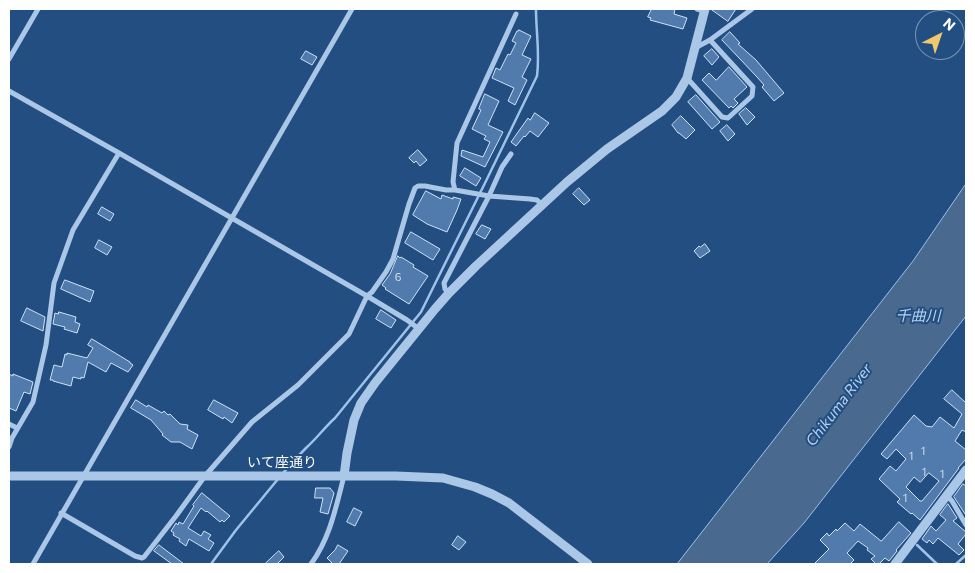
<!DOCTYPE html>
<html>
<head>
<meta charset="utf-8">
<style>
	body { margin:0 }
	#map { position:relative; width:975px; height:573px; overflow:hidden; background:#234e81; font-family:Commissioner,sans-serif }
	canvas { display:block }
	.frame { position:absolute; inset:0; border:10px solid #fff; pointer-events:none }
	.north { position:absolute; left:915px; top:10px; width:50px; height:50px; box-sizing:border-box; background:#234e81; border:1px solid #7b95b3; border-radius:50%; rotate:41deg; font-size:14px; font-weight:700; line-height:20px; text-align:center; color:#fff }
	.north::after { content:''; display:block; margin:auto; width:18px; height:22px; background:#f2c86d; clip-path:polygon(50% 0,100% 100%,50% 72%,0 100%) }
</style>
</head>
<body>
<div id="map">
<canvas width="975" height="573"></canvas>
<div class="frame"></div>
<div class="north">N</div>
</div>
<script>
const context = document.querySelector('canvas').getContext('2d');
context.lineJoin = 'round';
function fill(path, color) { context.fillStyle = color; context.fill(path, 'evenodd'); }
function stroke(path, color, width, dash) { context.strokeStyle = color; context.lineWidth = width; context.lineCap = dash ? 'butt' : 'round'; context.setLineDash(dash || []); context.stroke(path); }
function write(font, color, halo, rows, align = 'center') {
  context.font = font + ' Commissioner,"Noto Sans JP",sans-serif'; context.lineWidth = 4; context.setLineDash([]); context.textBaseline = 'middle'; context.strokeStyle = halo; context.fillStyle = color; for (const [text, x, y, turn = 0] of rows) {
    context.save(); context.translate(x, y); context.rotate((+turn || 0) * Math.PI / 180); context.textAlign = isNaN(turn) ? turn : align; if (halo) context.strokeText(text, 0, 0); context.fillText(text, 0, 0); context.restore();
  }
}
const water = new Path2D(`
	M966,184V316L804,523L767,564H677L913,261Z`);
fill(water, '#49698e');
stroke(water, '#9ec2e8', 1);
stroke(new Path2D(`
	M283,473C291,464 299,455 307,447C317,438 325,427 335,418L421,312L486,181L537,76C540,53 536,32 536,9
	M917,545L937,564
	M211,564L236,530L278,479
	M956,564L966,555`), '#9ec2e8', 2.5);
const building = new Path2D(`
	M652,9H675L674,14L687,18L683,29L650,20L651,18L648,17Z
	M711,9H736L728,21Z
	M519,30L531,36L522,55L531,59L522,77L527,80L515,105L508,101L514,88L492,78L496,68L500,70L508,54L510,55L516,43L512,41L517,31H518Z
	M730,32L740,43L738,44L756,60L784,93L774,101L762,87L764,85L757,77L722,40Z
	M712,49L719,57L712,65L704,56Z
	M306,51L317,57L312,65L301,59Z
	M729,67L747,87L734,99L738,103L733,108L731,106L729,108L702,80L709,73L716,80Z
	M485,94L499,101L488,125L503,132L485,167L461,156L462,150L483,157L490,142L484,139L486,136L472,129L481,110L479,109Z
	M696,95L720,122L712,129L688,102Z
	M746,108L755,117L747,125L739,114Z
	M535,113L549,123L538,137L530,131L525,137L524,136L516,146L511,142L528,118L530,120Z
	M681,116L695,130L686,139L679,133H678L672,125Z
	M727,125L735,134L728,141L720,131Z
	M418,150L427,160L420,166L416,161L414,163L409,158Z
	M465,168L481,178L476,186L460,176Z
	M579,188L590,200L584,205L573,194Z
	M426,191L441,199L442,195L453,199V197L461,199L457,210L447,232L427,224L413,215Z
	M102,207L114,214L110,221L98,214Z
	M482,225L491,229L485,239L476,234Z
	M411,232L440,249L433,260L405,243Z
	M99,240L112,247L107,255L95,248Z
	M705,244L710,251L700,258L694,251L699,246L700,247Z
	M398,256L400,258L401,257L414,265L413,267L428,276L409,304L385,289L386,288L382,285L390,274Z
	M65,280L94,291L90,302L61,289Z
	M27,308L45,317L43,331L21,321Z
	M381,310L396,320L391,328L376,319Z
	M59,312L76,317L75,322L80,324L77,333L64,329L65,327L53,324L55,313L58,314Z
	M92,339L130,362V363L133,365L128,372L111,363L106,372L88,362L84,378L81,377V379L73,377L71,386L53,381V380H50L54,365L62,367L65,354L67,355V353L87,358L93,348L88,345Z
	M9,374L13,376V374L33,382L30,394L24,392L16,411L9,408Z
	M952,390L966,403V432L962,430L955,441L966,450V459L958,468H959L920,520L912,513L911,514L897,502L900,499L879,479L890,466L896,471L906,459L896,449L887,459L881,454L914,415L926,426L932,427L940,417L954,428L962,414L944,399ZM929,473L939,481L922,501H920L906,487L914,477L920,482Z
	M136,400L147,407L148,405L162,413L164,411L168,415L170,414L180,424L188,425L187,429L198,435L192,449L180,442H171L162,435L163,434L151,420L131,408Z
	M214,400L238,413L232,423L224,417L223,419L208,410Z
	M963,484L966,486V513L965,514L954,497Z
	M316,488H330L334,493L328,514L320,512L323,498H315Z
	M202,493L230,516L224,522L222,520L220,522L207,511L206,512L201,508L188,528L201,536L204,531L211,535L208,539L214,543L209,551L189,539L186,546L179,541L180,539L173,535L174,533L171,531L176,523L178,525L179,522L183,524L194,506L193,505Z
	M948,504L957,518L953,521L966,532V534L958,544L964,550L959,555L938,538L933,544L929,540L927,543L922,539L931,526L936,531L946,520L940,515Z
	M354,508L362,512L355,526L347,522Z
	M899,522L911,533L896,550L897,551L889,561L885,558L879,564H876L871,559L875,556L867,550L868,548L858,541L847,553L854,560L850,564H814L829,549L820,540L827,533L829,536L836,529L837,531L845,523L854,531L860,524L881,541Z
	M458,536L466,542L459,550L452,545Z
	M159,545L184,564H172L154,551Z
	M338,545L348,551L339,564H333L327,558L335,550Z
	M279,551L284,557L277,564H265Z`);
fill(building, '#507bac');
stroke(building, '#cee1f6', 1);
stroke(new Path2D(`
	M697,9L704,11
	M695,48L710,40L752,9
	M9,59L38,9
	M687,78L722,117L728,118L752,96L753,87L710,40
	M9,91L119,153L367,296L407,320L419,329
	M455,190L453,182L457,143L516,14
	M449,293L445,289L444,283L489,196L502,167L511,154
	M9,424L17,428
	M9,447L12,438L33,402L46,345L54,283L73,230L119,153
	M947,496L952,501L966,525
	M61,513L135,556L142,558L144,557L176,516L205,476L252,422L298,385L349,334L367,296L372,292L386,272L393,259L409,204L415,188L418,186H425L446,190H455L489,196L530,199L537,200L542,205
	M33,564L352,9
	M311,564C330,538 336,507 344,476`), '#aac7e7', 5);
stroke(new Path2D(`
	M9,476H396L443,478L475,487L492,494L509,503L588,564
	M344,476L347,453L354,420L361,403L375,383L435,309L449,293L476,266L567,182L607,149L662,111L676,97L687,78L705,9
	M895,564L966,470`), '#aac7e7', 9);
write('11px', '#d3deea', null, [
	["6",398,277],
	["1",923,451],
	["1",911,456],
	["1",924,472],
	["1",942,474],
	["1",905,498]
]);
write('14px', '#fff', '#234e81', [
	["いて座通り",282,462]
]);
write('italic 15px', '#b5d1ef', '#234e81', [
	["千曲川",918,316],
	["Chikuma River",839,405,-53]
]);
</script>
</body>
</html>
